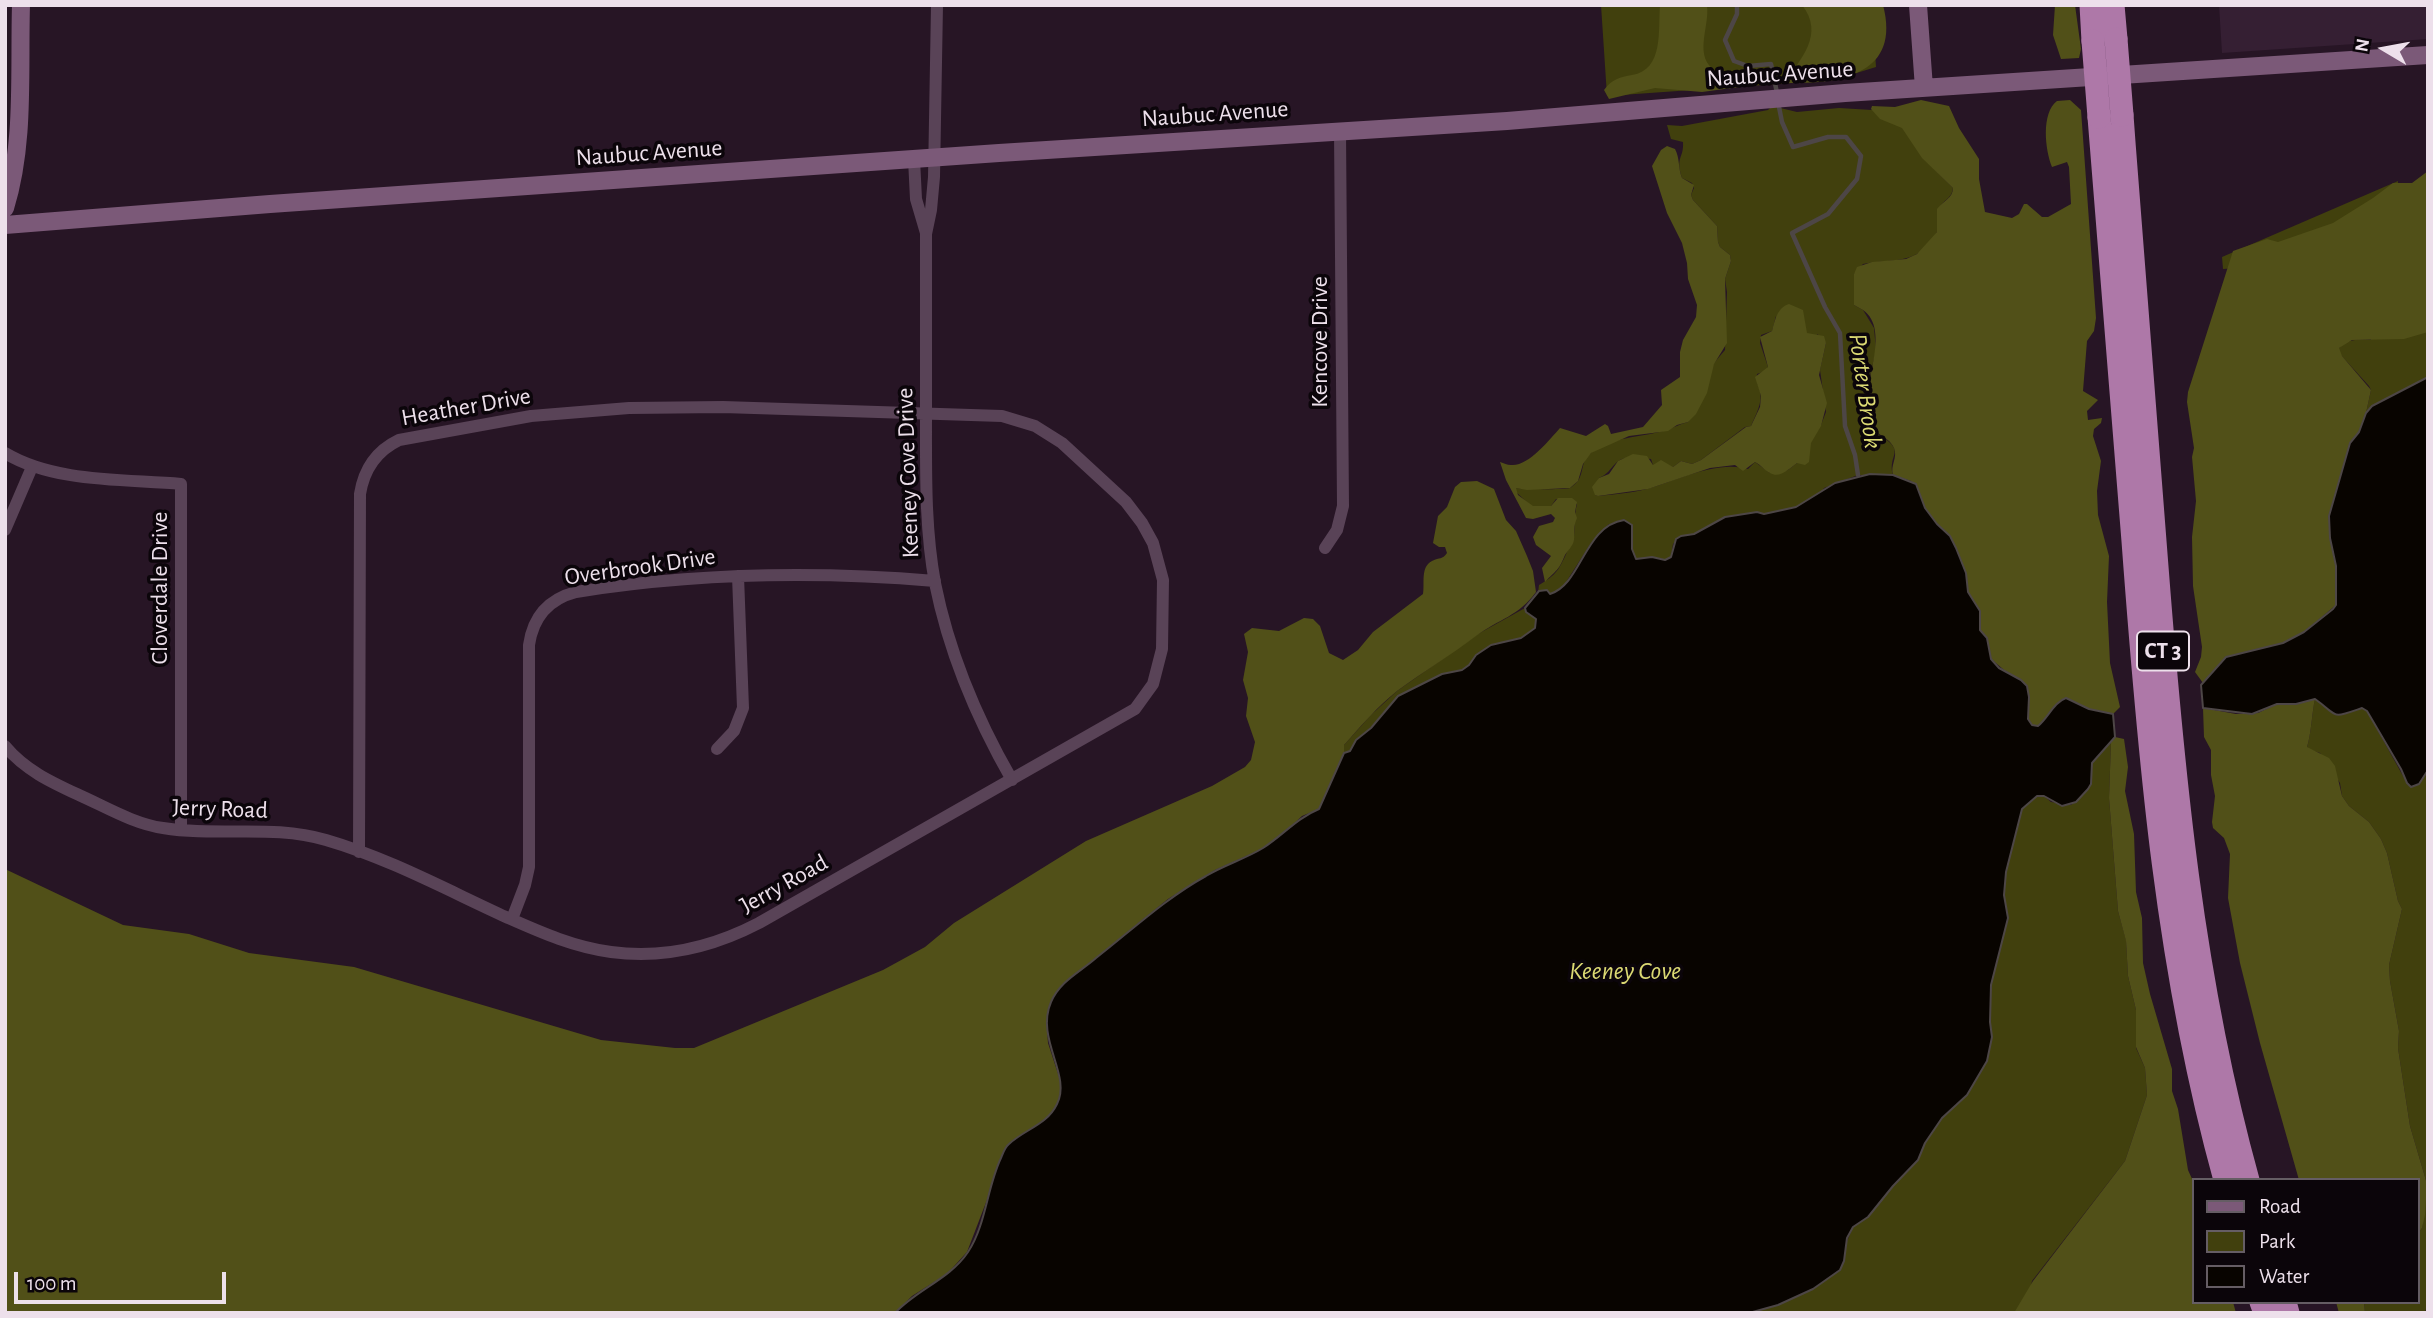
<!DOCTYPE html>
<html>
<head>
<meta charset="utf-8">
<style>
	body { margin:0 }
	#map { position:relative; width:2433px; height:1318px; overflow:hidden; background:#271525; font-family:"Alegreya Sans",sans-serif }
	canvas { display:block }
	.frame { position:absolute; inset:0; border:7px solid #ede0eb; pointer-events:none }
	.legend { position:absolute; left:2192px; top:1178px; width:228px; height:126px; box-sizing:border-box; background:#0b050a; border:2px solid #655d64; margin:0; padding:9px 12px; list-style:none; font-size:21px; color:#ede0eb }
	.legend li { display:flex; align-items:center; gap:14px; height:35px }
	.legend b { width:35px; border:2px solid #655d64 }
	.north { position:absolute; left:2349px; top:14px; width:70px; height:70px; -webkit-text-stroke:5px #0b050a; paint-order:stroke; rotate:280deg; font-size:19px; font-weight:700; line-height:28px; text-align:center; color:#ede0eb }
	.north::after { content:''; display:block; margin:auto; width:24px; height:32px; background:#ede0eb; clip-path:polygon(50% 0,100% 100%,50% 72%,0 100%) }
	.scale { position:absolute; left:14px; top:1272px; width:212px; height:32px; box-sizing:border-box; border:4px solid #ede0eb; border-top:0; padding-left:9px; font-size:21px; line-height:24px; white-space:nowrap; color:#ede0eb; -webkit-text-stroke:5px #0b050a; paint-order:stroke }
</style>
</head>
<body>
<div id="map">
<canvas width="2433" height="1318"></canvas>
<div class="frame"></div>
<ul class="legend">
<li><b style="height:9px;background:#7b5978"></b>Road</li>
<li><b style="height:19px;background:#41400d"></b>Park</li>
<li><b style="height:19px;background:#080400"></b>Water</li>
</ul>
<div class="north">N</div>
<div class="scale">100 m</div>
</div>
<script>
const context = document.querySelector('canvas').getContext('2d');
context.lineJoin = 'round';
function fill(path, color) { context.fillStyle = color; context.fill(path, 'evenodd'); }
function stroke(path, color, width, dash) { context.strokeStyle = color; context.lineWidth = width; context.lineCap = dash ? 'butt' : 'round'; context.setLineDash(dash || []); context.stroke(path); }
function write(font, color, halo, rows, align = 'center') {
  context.font = font + ' "Alegreya Sans",sans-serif'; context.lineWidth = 7; context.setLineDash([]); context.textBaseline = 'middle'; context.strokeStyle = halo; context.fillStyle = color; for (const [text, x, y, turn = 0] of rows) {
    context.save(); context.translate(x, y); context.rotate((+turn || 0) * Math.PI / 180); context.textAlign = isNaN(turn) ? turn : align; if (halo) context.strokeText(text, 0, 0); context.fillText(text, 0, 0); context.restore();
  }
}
fill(new Path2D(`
	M2219,5H2428V39L2222,53Z`), '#351f33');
fill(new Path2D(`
	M1601,5H1872L1876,67L1834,80L1607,96Z
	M1934,105V169L1953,188C1952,199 1942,200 1938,210C1936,217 1940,225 1937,232C1919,266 1894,258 1863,264L1854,274V305L1863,310L1874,328L1876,350L1868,385L1876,433C1909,452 1887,453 1893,475H1858L1824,488L1821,493L1796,507L1764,514L1734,515L1694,534L1681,536L1673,544L1671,557L1665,560L1658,558L1636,559L1632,549L1633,530L1609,524L1591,543L1561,590L1550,594L1547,590L1538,593L1539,585C1556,575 1559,570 1567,552C1569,547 1574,542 1574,537C1575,526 1574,515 1577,504L1556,499L1551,506H1531L1515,491L1516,488C1524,489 1563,490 1570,488C1571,488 1577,482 1578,481C1584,472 1581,459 1592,452C1616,436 1637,438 1663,431C1672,429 1679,424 1688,422L1714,363L1725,350L1727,292L1725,279L1731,261L1730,255L1720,247L1718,242L1717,226L1693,200L1691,195L1694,188L1692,183L1682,178C1675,156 1684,159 1683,142L1671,139L1667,125L1682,126L1768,110L1772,106L1797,112L1839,108L1872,110ZM1776,316L1797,463L1788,470L1770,473L1755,462L1748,469C1717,460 1678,480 1647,489C1632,493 1615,494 1599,496L1595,495L1599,478C1608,474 1609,470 1616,463C1625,454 1639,458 1651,459L1653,465L1673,467L1681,461L1692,464L1701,460L1745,427L1751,426C1755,416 1763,403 1760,391C1758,384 1756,382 1757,374L1766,371L1768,367L1760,343L1761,335L1772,331ZM1817,334L1826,343L1820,370L1826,412L1821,425Z
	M2398,181L2399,227L2428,226V377L2372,406L2366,413L2371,390L2369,386L2339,353V348C2348,338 2359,340 2371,340L2365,259L2223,269L2222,257Z
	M1525,608L1526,612L1536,619L1535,628L1521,638L1492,645L1476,655L1469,665L1462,670L1442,674L1398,696L1350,751L1344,753V745L1371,715L1397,691L1478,634Z
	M2315,699C2335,714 2337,718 2362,708L2367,711L2408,785L2422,780L2428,770V1300L2425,1313H2365L2364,1302H2417V1235L2422,1228L2427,1184L2410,1126L2398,1048L2399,1031L2390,981L2389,965L2402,909L2398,901L2387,853L2381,839L2369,822L2349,806L2342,796L2340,783L2320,753L2308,749L2307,747C2311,736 2312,712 2315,699Z
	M2111,742L2109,798L2118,911L2126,940L2128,976L2136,1010V1048L2145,1068L2147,1095L2125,1161L2032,1281L2026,1313H1749L1778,1305L1813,1289L1844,1261L1845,1246L1853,1227L1868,1217L1893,1186L1918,1160L1925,1143L1942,1118L1967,1095L1987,1061L1992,1037L1990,1022L1991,985L2008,918L2004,895L2006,872L2022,809L2037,796H2044L2051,802L2071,805C2092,790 2088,785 2092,763Z`), '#41400d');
fill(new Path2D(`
	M1660,5H1707C1710,28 1692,57 1717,72C1725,77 1743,80 1754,85L1702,92L1655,88L1609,99L1604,90C1612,79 1620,77 1632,75C1664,70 1658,30 1660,5Z
	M1802,5H1883C1902,77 1836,84 1783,83C1801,60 1825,34 1802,5Z
	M2055,5H2075L2081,49L2079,58L2061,59L2053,35Z
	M1921,100L1949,106L1959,128L1979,159V179L1985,212L2012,218L2019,214L2024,204H2027L2042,217H2048L2071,204L2069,167L2067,162L2052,167C2045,150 2041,113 2057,101L2070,100L2081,110L2096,318L2094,331L2087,341L2083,391L2098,400L2087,411L2088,420L2102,418L2101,423L2094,429L2093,436L2101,461L2097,491L2098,515L2109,556L2107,602L2110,663L2120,707L2113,714L2089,709L2062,699L2046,719L2038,726L2032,725L2028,719L2029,697L2010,675L1991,659L1987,638L1980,630V611L1968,592L1966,573L1956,548L1950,536L1937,524L1925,508L1911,481L1893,475C1890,465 1898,458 1894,448C1888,434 1871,436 1867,416C1861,388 1892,330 1863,310C1860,308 1857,307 1854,305V274L1857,267L1872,262L1906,259L1917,254L1937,232V209C1943,201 1953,198 1953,188L1922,158L1902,128L1880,119L1871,109L1872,106L1895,107Z
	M1667,146L1675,149C1680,158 1678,168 1682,178L1694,185L1691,195L1693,200L1717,226L1718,242L1720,247L1730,255L1731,261L1725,279L1727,343L1714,364L1707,393L1696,414L1688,422L1677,425L1668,431L1629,436L1591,453L1583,464L1578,481L1570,488L1527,490L1516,488L1518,495L1533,506H1551L1558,498H1572L1577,502L1575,512L1577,518C1573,527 1575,531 1574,540C1573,546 1568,550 1565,555C1558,572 1557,569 1545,582L1542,568L1551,556L1536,545L1533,537L1539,526L1553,522L1555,518L1551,514L1533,519L1526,518L1506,480L1500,462C1504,463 1507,465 1511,465C1528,467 1550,439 1560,428L1586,436L1605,424L1608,426L1611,434L1643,427L1662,405L1661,390L1680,377V352L1683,340L1696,317L1697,305L1688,279L1687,263L1682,243L1667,213L1652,166L1661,150Z
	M2428,171V332L2404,339L2352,340L2339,348L2342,356L2371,390L2366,413L2359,432L2350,443L2329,516L2330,538L2336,566V605L2304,632L2283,643L2226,657L2203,683L2195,672L2201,657L2202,647L2193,586L2192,537L2196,501L2192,457L2194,448L2187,402L2188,392L2233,251L2267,239L2278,242L2333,223L2373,198L2393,183H2412Z
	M1789,304L1803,310L1807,333L1824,336L1826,343L1819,375L1827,403L1821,426L1811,443L1809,462L1805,465L1797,463C1790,468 1780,479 1770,473C1764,470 1761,465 1755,462L1743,471L1735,465L1710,468L1648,489L1598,496L1595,495L1592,487L1599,478L1609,474L1618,461L1633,454L1647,456L1653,465L1661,460L1673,467L1681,461L1692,464L1701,460L1746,427L1751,426L1760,407L1761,396L1755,377L1768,367L1760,337L1772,331C1775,320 1777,308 1789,304Z
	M1477,481L1494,489L1506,520L1516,531L1527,556L1533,571L1536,592C1519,616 1499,619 1476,636C1451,655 1423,672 1397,691C1377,707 1361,726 1344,745V753L1319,809L1302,816L1284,833L1260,850L1215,870L1168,899L1060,987L1051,1001L1047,1030L1048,1043L1061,1083V1096L1056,1106L1049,1117L1008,1145L967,1252L947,1274L912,1296L895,1313H5V869L123,925L189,934L249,953L354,967L601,1040L675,1048H694L883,970L925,947L954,923L1086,841L1212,786L1245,767L1251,760L1255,742L1246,716L1248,698L1243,680L1248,652L1244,634L1252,628L1279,631L1304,618L1313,619L1320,626L1329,653L1343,660L1358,650L1373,632L1423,594C1425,584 1420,567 1432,561C1440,557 1442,560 1447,553L1445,547H1439L1433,543L1438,516L1447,507L1455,487L1461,482Z
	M2315,699C2312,712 2311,736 2307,747L2329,758L2335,766L2342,796L2349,806L2369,822L2381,839L2387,853L2398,901L2402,909L2389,965L2390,981L2399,1031L2398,1048L2410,1126L2427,1184L2425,1215L2422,1228L2417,1235V1180H2299L2260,1043L2240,963L2228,898L2230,854L2224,838L2213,828L2212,822L2215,796L2211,775V750L2204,737L2203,708L2236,714L2258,713L2277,704H2296Z
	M2115,737L2124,739L2128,767L2125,791L2134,834L2136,892L2142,918L2143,963L2150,994L2172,1069V1091L2178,1109L2188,1170L2193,1181V1302H2233L2236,1313H2014L2033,1281L2125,1161L2147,1095L2145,1068L2136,1047V1010L2128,976L2126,941L2118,911L2109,798L2111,742Z
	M2336,1302H2364L2365,1313H2339Z`), '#515018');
const water = new Path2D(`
	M2428,377V770L2419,784L2411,787L2407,783L2401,769L2367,711L2362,708C2330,719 2340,717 2315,699L2296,704H2277L2252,714L2203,708L2201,685L2226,657L2283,643L2304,632L2333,609L2336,605V566L2330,538L2329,516L2350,443L2359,432L2366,413L2372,406Z
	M1870,474L1893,475L1916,484L1925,508L1937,524L1950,536L1956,548L1966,573L1968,592L1980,611V630L1987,638L1991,659L1999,668L2021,680L2027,686L2029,697L2028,719L2032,725L2038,726C2048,718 2054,702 2066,698L2089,709L2113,714L2115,737L2092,763L2091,784L2088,789L2076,802L2062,806L2044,796H2037L2022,809L2006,872L2004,895L2008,918L1991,985L1990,1022L1992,1037L1987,1061L1967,1095L1942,1118L1925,1143L1918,1160L1893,1186L1868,1217L1853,1227L1847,1238L1844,1261L1840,1270L1813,1289L1778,1305L1749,1313H895C916,1290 950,1279 968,1252C986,1225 987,1187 1001,1158C1003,1153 1005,1147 1009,1144C1025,1129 1047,1125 1057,1104C1072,1075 1035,1039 1051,1002C1060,981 1080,972 1096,958C1132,930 1166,898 1206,876C1224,865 1245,859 1263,848C1283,835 1297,818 1319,809L1344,753L1350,751L1356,740L1371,728L1398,696L1442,674L1462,670L1469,665L1476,655L1491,645L1521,638L1535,628L1536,619L1526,612L1525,608L1539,591L1547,590L1550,594C1582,584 1584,526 1624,520L1632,525V549L1636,559L1652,557L1665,560L1671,557L1676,539L1681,536L1694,534L1725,517L1757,512L1764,514L1796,507L1835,483Z`);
fill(water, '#080400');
stroke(water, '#4d4646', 2);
stroke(new Path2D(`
	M1737,5V14L1725,40L1734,61L1748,66L1771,64L1777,93
	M1778,102L1782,122L1793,147L1828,137H1846L1861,156L1857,179L1828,214L1792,233L1825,307L1840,333L1845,426L1855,455L1858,475`), '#4d4646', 4.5);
stroke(new Path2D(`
	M937,5L934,177L931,210L926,234C926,296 926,358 926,419C926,474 925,529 935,583C949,653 977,719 1012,780
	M914,159L916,199L926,233
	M5,453C55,483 124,479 181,484V830
	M5,530L32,467
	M1325,548L1337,530L1343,506L1340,131
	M5,746C25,770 51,782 79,795C106,807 134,824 163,828C217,837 273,824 326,840C388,858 447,890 506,917C540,932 573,947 611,952C663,959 713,947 759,923L1135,709L1153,684L1162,649L1163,580L1153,543L1142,523L1126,502L1062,443L1035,426L1002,416L723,407L629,408L531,416L399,440C376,451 364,469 360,494L359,852
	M717,749L734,731L743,708L738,576
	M512,919L525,885L529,867V645C533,617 549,599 576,592C695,573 815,571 935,581`), '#594357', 12);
stroke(new Path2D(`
	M1918,5L1924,88
	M5,208C25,144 19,72 21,5
	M5,225L270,204L999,153L1507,121L1845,93L2428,55`), '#7b5978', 18);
stroke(new Path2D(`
	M2091,5L2093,41
	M2113,5L2116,39
	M2122,115C2133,266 2145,417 2157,567C2173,774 2192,979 2248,1180
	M2099,117C2110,258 2122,400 2133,541C2149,757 2167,971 2225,1180
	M2261,1302L2265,1313
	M2285,1302L2288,1313`), '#ae78a8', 23);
stroke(new Path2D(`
	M2116,39L2122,115
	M2093,41L2099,117`), '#ae78a8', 23);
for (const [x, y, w] of [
	[2163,651,52]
]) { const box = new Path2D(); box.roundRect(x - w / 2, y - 19.5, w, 39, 5); context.fillStyle = '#0b050a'; context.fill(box); stroke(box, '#ede0eb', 2); }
write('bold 23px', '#ede0eb', null, [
	["CT 3",2163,651]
]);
write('24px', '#ede0eb', '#0b050a', [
	["Naubuc Avenue",1780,74,-4],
	["Naubuc Avenue",1215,114,-4],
	["Naubuc Avenue",649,153,-4],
	["Kencove Drive",1320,342,-90],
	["Heather Drive",466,407,-10],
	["Keeney Cove Drive",908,473,-92],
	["Overbrook Drive",640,567,-8],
	["Cloverdale Drive",160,588,-90],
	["Jerry Road",220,809,2],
	["Jerry Road",784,884,-29]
]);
write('italic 26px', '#dbd973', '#0b050a', [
	["Porter Brook",1865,391,82],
	["Keeney Cove",1625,971]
]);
</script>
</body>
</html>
